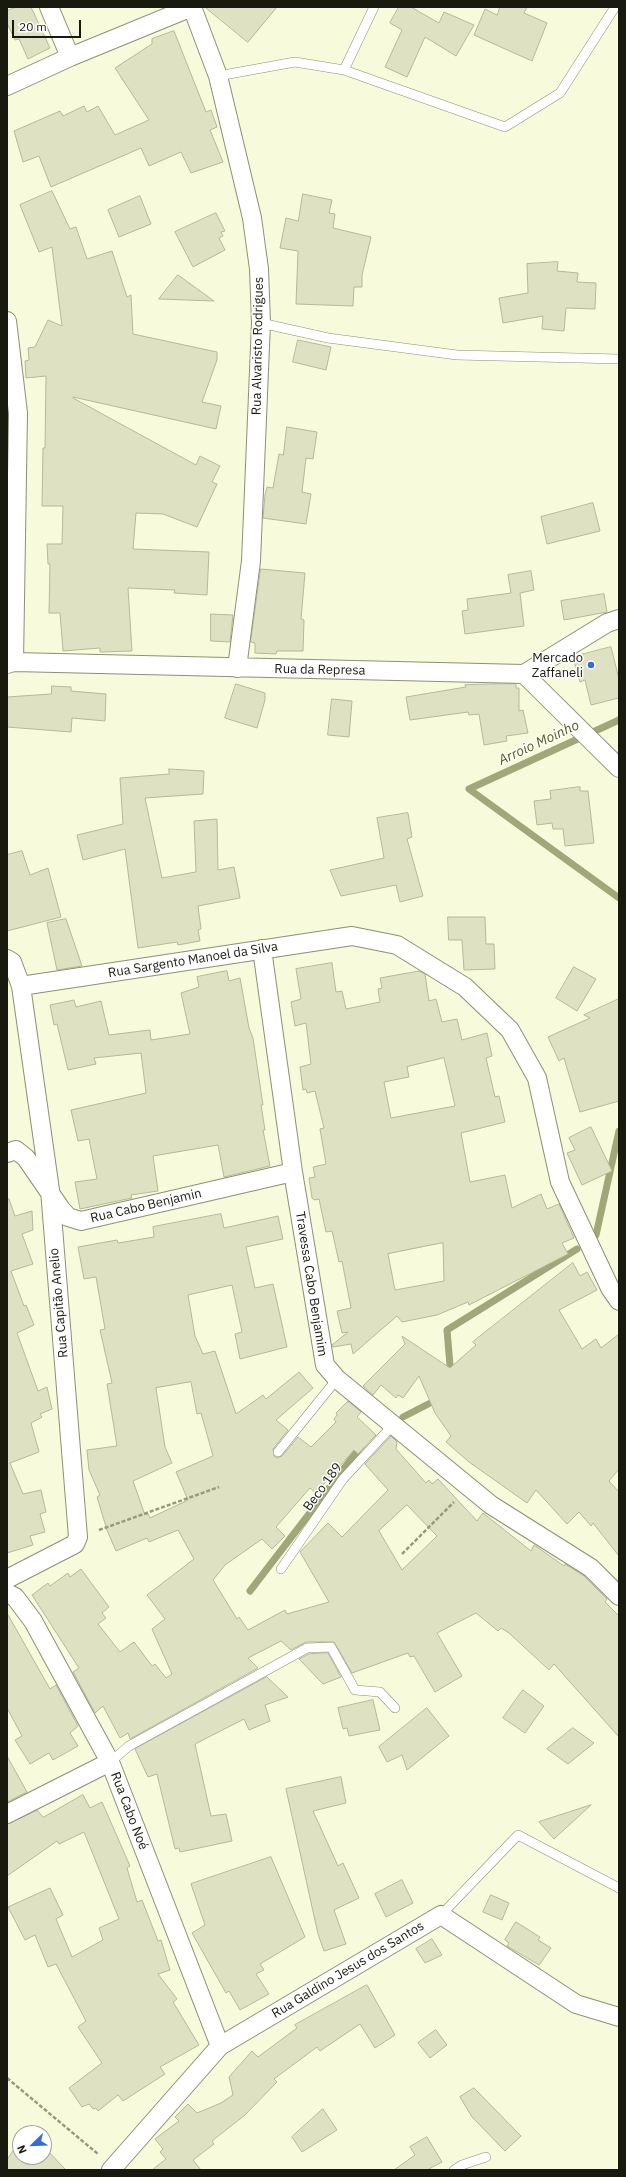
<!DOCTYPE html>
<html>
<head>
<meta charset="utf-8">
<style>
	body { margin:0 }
	#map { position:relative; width:626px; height:2177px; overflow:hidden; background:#f7fbdb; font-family:"IBM Plex Sans",sans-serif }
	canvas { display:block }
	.frame { position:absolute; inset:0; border:8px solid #191a0f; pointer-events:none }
	.north { position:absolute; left:12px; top:2125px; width:40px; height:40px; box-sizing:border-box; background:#fff; border:1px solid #a3a39f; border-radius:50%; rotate:247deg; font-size:11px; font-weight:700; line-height:16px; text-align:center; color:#191a0f }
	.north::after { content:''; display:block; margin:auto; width:14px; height:18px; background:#356cdb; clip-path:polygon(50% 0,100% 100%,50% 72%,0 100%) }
	.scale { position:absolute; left:12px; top:20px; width:69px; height:18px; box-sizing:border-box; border:2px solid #191a0f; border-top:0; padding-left:5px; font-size:12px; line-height:14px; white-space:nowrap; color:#191a0f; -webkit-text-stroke:3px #fff; paint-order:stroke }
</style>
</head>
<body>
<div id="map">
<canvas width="626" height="2177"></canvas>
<div class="frame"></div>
<div class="north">N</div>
<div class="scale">20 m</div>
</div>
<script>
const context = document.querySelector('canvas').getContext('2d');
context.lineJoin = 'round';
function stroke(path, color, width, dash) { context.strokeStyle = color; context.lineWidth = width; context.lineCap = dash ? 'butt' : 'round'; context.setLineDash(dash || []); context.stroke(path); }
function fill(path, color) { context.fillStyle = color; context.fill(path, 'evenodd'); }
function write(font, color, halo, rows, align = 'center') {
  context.font = font + ' "IBM Plex Sans",sans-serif'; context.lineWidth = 3; context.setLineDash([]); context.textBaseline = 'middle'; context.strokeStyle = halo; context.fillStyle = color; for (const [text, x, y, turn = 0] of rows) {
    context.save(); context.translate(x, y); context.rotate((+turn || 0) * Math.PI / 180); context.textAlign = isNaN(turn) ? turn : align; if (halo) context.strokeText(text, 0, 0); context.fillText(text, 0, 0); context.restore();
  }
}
stroke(new Path2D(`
	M619,720L469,789L619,898
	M596,1235L619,1131
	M451,1377L447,1330L577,1249
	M403,1417L438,1399
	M250,1591L362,1445`), '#a2a779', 7);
const building = new Path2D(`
	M17,7H31L50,48L28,59L19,39L15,40L7,23V11Z
	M205,7H277L248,42Z
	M399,7H411L439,23L444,12L474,25L456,56L425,37L407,77L385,67L402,30L390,23Z
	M500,7H527L524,13L547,23L532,61L474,35L485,9L497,15Z
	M174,31L206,112L211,110L217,127L210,130L223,162L191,173L181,152L149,166L141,148L51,187L39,156L23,162L14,131L60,111L63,116L84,106L87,112L98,106L115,135L149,120L115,68L152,44V39Z
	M52,191L70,229L76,227L87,259L112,251L127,297L131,295L133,334L217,352V360L202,402L221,406L216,429L73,397V398L196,465L200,456L220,466L212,482L217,484L197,527L163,514L136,513L133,549L209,552L207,595L174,593L175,590L128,588L132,651L100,652V648L63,651L60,613H49L50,564H48L47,544H62L63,506H42L43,448H45L46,376L26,378L25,361L29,360L28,348L35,347L48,320L62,326L52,247L39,252L20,205Z
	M303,194L332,200L329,213L335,214L333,228L371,237L362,275V287H354L353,306L296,304L298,251L280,248L286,218L298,221Z
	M140,196L151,224L119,237L108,210Z
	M216,213L225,231L221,232L223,236L219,238L225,250L193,267L175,232Z
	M558,262L557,271L578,273L577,282L596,283L595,309L566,308L564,331L542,329L543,316L503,323L499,298L528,293L527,264Z
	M178,275L214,301L159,299Z
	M298,340L331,347L326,370L293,362Z
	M287,427L317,432L313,459L306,458L302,492L311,494L306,524L263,518L265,495L267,487L273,488L279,454L283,455Z
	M593,503L600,531L547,544L541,517Z
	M261,569L305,573L301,619L304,620L303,651H277L276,654L255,653V643L251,642Z
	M531,571L534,590L520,593L524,626L465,634L462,611L468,610L467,599L511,593L508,575Z
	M604,594L607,612L564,620L561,601Z
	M211,614L233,615L230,642L211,641Z
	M611,647L619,679V698L591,705L585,680L580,682L573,657Z
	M236,684L265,693V700L257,728L225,718Z
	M516,684V688H519V711L523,710L528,733L506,736L507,741L484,745L479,714L469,715L468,712L410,720L406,697L466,687L465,685Z
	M52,686L71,687V691L106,694L105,721L72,718L71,732L7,727V697L51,694Z
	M332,699L352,701L349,737L328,735Z
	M169,769L204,771L203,794L145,798L162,878L196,872L194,821L217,819L218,870L234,867L240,898L198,906L201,929L198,930L200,941L178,945L177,942L138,948L125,849L83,860L77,835L123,824L120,778L169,774Z
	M580,787V791H588L594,843L565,846L563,829H553L552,823L537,825L534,801L551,799L550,791Z
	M408,813L412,837L407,839L423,896L400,902L396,885L341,896L330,870L384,858L377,818Z
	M22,851L30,875L48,868L61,917L7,931V855Z
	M448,917H485L486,944H494L495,969L464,970L462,940H449Z
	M66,919L82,966L57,970L47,923Z
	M332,963L336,992L342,991L346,1009L380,1002L378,989L382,988L380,978L419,971L425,974L429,1001L436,999L442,1022L457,1019L462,1040L487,1033L492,1056L486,1058L495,1097L499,1096L505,1122L461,1133L470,1182L505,1175L512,1208L541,1194L547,1209L559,1204L574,1238L562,1243L568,1254L469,1305L468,1302L437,1315L402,1322L397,1316L353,1354L351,1344L333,1347L332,1345L348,1332L342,1333L337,1311L351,1308L342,1261L339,1262L332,1231L326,1232L319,1199L314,1200L312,1198L309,1178L315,1177L313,1167L326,1164L320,1129L324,1128L315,1091L307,1093L306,1089L303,1090L300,1067L311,1064L306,1023L295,1026L291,1002L301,999L296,969ZM444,1058L455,1106L391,1118L384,1082L409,1077L407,1067ZM443,1243L444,1281L395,1290L388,1254Z
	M574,967L596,979L577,1011L556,998Z
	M227,971L229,981L240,978L249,1028L253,1038L263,1105H261L265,1130H263L270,1166L224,1177L218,1145L153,1156L158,1191L131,1195L132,1198L80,1209L75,1182L97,1179L89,1139L78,1141L71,1110L146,1093L141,1053L94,1058L96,1064L68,1070L57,1024L54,1025L50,1005L74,1000L76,1007L101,1001L109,1035L150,1030L151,1040L190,1034L181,993L199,987L197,977Z
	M619,999V1101L580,1112L564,1058L559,1061L548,1037L590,1018L584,1015Z
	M591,1127L612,1171L582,1185L567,1153L575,1150L569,1138Z
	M9,1199L15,1216L32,1211L33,1230L22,1234L33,1264L11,1271L24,1306L26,1305L34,1325L17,1333L38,1391L47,1387L52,1409L40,1414L42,1417L31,1423L39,1452L10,1463L23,1494L41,1490L46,1512L40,1514L45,1532L30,1536L33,1545L7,1553V1200Z
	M221,1214L224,1228L278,1216L283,1239L246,1247L255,1288L273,1284L287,1347L240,1359L235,1334L242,1332L232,1285L188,1295L195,1336L203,1354L215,1351L236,1414L263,1395L266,1399L299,1372L313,1388L276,1420L288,1430L273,1449L274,1456L277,1458L282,1456L298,1437L311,1447L336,1422L334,1419L337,1415L336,1413L348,1401L361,1412L357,1417L376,1435L358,1454L354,1450L316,1493L310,1488L276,1527L285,1536L272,1549L262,1539L225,1565L213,1580L237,1619L239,1617L248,1630L285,1610L287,1614L329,1602L300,1552L328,1523L342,1537L388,1490L365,1464L391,1436L397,1442L396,1449L426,1483L429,1480L432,1484L438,1479L477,1521L483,1513L531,1551L534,1545L564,1566L565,1564L584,1576L607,1599L605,1602L619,1616V1737L554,1664L549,1670L509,1633L501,1628L498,1631L476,1613L437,1633L462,1676L435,1692L414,1656L410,1657L408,1653L352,1673L334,1642H306L291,1650L281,1641L248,1658L258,1668L130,1739L128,1733L120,1738L103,1706L95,1713L73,1672L79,1668L32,1595L48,1583L50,1586L68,1573L70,1577L81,1569L109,1607L102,1613L106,1618L98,1624L120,1652L134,1642L152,1666L155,1664L166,1678L172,1674L152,1629L165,1619L147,1595L194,1559L178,1530L149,1542L147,1538L116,1551L107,1530L97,1497L100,1495L89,1470L87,1450L117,1446L107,1384L112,1383L100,1330L105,1329L96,1277L84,1279L78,1247L117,1240L118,1243L154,1237L153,1227ZM191,1382L197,1414L201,1413L213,1456L176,1472L188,1500L150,1518L148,1514L145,1515L133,1481L172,1463L165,1447L156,1388ZM407,1505L437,1536L402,1570L379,1531Z
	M573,1263L580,1276L587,1272L597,1290L559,1310L582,1349L596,1339L601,1348L619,1334V1469L609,1481L619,1492V1556L593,1523L591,1526L579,1512L567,1524L536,1490L527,1503L469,1462L446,1442L451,1436L435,1413L419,1376L403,1398L398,1395L396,1398L381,1385L373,1395L363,1386L405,1344L402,1336L450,1368L476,1345L473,1342Z
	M7,1613L50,1689L56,1685L78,1726L70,1733L78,1746L53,1760L49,1753L30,1764L15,1740L22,1736L7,1708Z
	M328,1653L341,1677L323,1684L299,1659L309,1654Z
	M267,1677L288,1697L265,1705L270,1721L249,1730L244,1719L195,1744L211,1816L226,1814L232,1841L180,1852L179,1848L175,1849L157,1774L148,1777L135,1749Z
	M523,1690L544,1706L525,1733L503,1718Z
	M373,1700L380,1730L349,1736L347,1728L343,1729L338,1708Z
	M427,1708L449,1736L407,1770L402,1755L387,1762L379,1747Z
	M573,1728L594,1743L568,1764L547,1749Z
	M7,1756L27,1792L7,1802Z
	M341,1777L346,1803L313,1811L338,1866L343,1863L359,1898L334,1910L346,1944L324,1951L318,1934L286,1789Z
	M83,1795L90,1808L102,1802L130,1866L127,1868L137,1902L142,1900L158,1941L161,1940L170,1970L158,1974L177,1999L173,2002L199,2045L160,2067L165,2074L123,2101L118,2095L98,2111L96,2108L93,2109L89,2104L82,2107L69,2088L102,2063L78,2027L86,2021L56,1964L48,1967L35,1935L25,1940L8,1907L50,1888L63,1915L56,1919L72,1957L103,1940L99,1928L119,1919L84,1832L59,1844L57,1841L7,1876V1824L37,1810L43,1817Z
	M591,1805L554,1839L539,1822Z
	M271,1857L305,1937L260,1964L264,1970L256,1974L269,1994L240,2010L229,1991L226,1993L192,1933L205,1925L191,1884Z
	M402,1880L413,1903L386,1917L375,1894Z
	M491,1895L509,1903L502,1920L483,1912Z
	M516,1922L540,1937L538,1940L551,1948L539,1965L507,1946L509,1943L505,1940Z
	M432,1939L442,1955L425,1963L416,1949Z
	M367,1985L395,2035L375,2048L360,2024L320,2051L317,2047L274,2079L277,2082L245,2115L212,2141L214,2144L193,2160L201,2170H152L166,2159L160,2152L163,2149L155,2139L179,2121L175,2117L188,2104L197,2113L221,2103L233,2095L229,2077L252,2051L258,2057L297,2028L295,2025Z
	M436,2030L447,2045L430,2058L418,2043Z
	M474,2088L521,2136L505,2151L472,2117L460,2097Z
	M323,2109L337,2130L302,2152L292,2137Z
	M427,2137L442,2162L427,2170H394L415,2155L410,2147Z
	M20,2141V2157H44V2147L66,2170H7V2160Z`);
fill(building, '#dee1c2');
stroke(building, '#b5b99a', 1);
const lane = new Path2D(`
	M344,70L374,7
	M218,76L295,62L344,70L505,127L560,93L615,7
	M261,323L328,338L457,355L619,359
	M278,1452L337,1379
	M281,1569L343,1479L393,1425
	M110,1762L129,1746L307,1648L331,1647L355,1690L380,1692L395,1708
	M441,1915L518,1835L619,1888
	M454,2170L462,2165L486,2157`);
const street = new Path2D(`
	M49,7L70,57
	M192,7L218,76L252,218L259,269L261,323L251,561L237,668
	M7,86L70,57L192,7
	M7,321L18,413L14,662
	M7,664L14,662L524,674L607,623L619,619
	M524,674L619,768
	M262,949L293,1172L325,1365L337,1379L491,1505L591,1568L619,1596
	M7,959L12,962L21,986L352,936L397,945L465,987L510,1030L537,1078L560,1182L610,1288L619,1301
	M7,1153L16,1150L26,1158L61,1209L68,1217L81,1221L293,1172
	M7,1579L75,1544L78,1537L50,1190L21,986
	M7,1593L15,1597L33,1621L110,1762L220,2046
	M7,1814L110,1762
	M111,2170L220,2046L441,1915L576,2004L619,2017`);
stroke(lane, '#8d9073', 10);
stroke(street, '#8d9073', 20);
stroke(new Path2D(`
	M99,1530L219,1487
	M402,1554L454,1502
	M7,2078L98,2154`), '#979a83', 2.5, [4, 2]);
stroke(lane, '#fff', 9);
stroke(street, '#fff', 18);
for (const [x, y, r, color] of [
	[591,665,4,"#356cdb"]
]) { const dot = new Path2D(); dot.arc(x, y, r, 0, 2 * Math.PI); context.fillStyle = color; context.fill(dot); stroke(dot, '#fff', 1.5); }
write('13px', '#191a0f', '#fff', [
	["Rua Alvaristo Rodrigues",258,346,-89],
	["Rua da Represa",320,670,1],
	["Rua Sargento Manoel da Silva",193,960,-9],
	["Rua Cabo Benjamin",146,1206,-13],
	["Travessa Cabo Benjamim",311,1284,81],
	["Rua Capitão Anelio",59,1303,-95],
	["Beco 189",323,1487,-54],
	["Rua Cabo Noé",129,1811,69],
	["Rua Galdino Jesus dos Santos",348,1970,-31]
]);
write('13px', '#191a0f', '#fff', [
	["Mercado",583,658],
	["Zaffaneli",583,673]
], 'right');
write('italic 14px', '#595d12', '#fff', [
	["Arroio Moinho",539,743,-25]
]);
</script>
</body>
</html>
